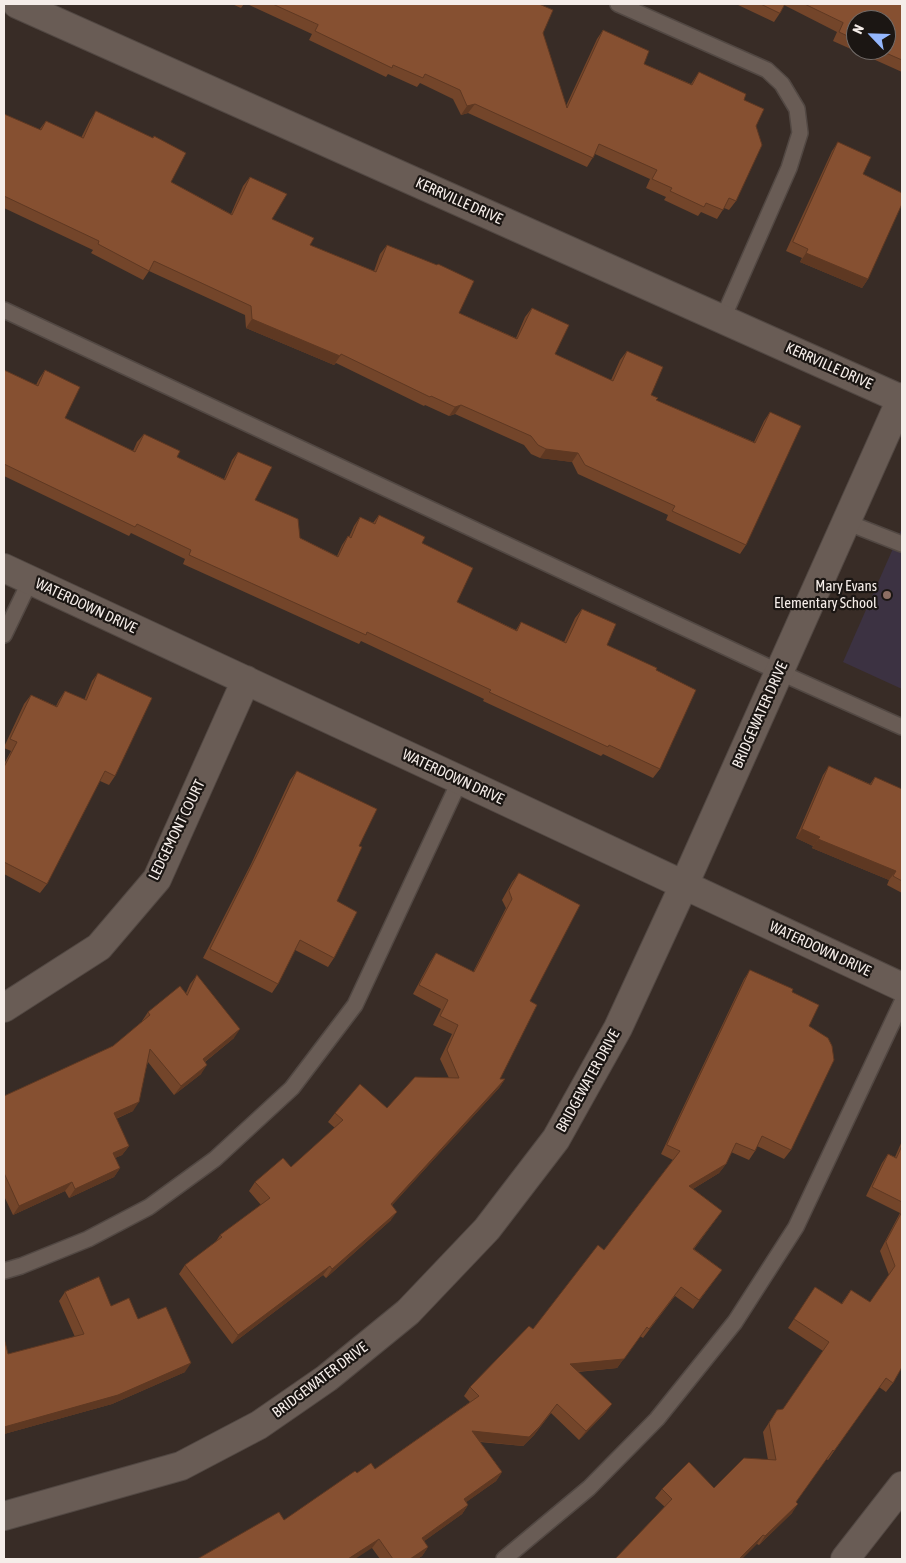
<!DOCTYPE html>
<html>
<head>
<meta charset="utf-8">
<style>
	body { margin:0 }
	#map { position:relative; width:906px; height:1563px; overflow:hidden; background:#382c26; font-family:"Asap Condensed",sans-serif }
	canvas { display:block }
	.frame { position:absolute; inset:0; border:5px solid #f5ede9; pointer-events:none }
	.north { position:absolute; left:846px; top:10px; width:50px; height:50px; box-sizing:border-box; background:#1b1613; border:1px solid #726c69; border-radius:50%; rotate:294deg; font-size:14px; font-weight:700; line-height:20px; text-align:center; color:#f5ede9 }
	.north::after { content:''; display:block; margin:auto; width:18px; height:22px; background:#94b7fd; clip-path:polygon(50% 0,100% 100%,50% 72%,0 100%) }
</style>
</head>
<body>
<div id="map">
<canvas width="906" height="1563"></canvas>
<div class="frame"></div>
<div class="north">N</div>
</div>
<script>
const context = document.querySelector('canvas').getContext('2d');
context.lineJoin = 'round';
function fill(path, color) { context.fillStyle = color; context.fill(path, 'evenodd'); }
function stroke(path, color, width, dash) { context.strokeStyle = color; context.lineWidth = width; context.lineCap = dash ? 'butt' : 'round'; context.setLineDash(dash || []); context.stroke(path); }
function write(font, color, halo, rows, align = 'center') {
  context.font = font + ' "Asap Condensed",sans-serif'; context.lineWidth = 4.5; context.setLineDash([]); context.textBaseline = 'middle'; context.strokeStyle = halo; context.fillStyle = color; for (const [text, x, y, turn = 0] of rows) {
    context.save(); context.translate(x, y); context.rotate((+turn || 0) * Math.PI / 180); context.textAlign = isNaN(turn) ? turn : align; if (halo) context.strokeText(text, 0, 0); context.fillText(text, 0, 0); context.restore();
  }
}
fill(new Path2D(`
	M902,528V689L843,662Z`), '#3c3242');
const service = new Path2D(`
	M618,4L767,70L782,84L797,109L800,133L789,168L723,318
	M4,310L779,672L902,727
	M846,522L902,544
	M4,635L30,581
	M4,1271L21,1266L88,1239L149,1207L215,1159L292,1088L355,1005L460,780
	M504,1559L589,1488L657,1419L735,1322L796,1227L902,1002`);
const minor = new Path2D(`
	M17,4L901,399
	M4,568L460,780L902,987
	M4,1008L99,947L157,879L246,680
	M4,1516L181,1466L259,1425L327,1378L408,1312L487,1229L556,1139L618,1028L684,885L902,397
	M845,1559L902,1486`);
stroke(service, '#524843', 18);
stroke(minor, '#524843', 30);
stroke(service, '#695c55', 15);
stroke(minor, '#695c55', 28);
fill(new Path2D(`
	M232,4H244L241,8Z
	M247,4H539L543,33L566,106L597,39L603,30L644,64L691,84L699,72L744,100L756,126L736,201L729,210L724,208L717,219L701,212L698,216L664,200L666,197L646,188L650,179L595,154L587,167L468,113L461,115L453,99L420,83L417,87L388,74L386,77L309,40L312,34Z
	M736,4H902V72L833,41L837,32L784,5L780,13L774,22ZM856,20L886,50H856Z
	M96,111L171,182L231,214L243,186L250,177L272,219L310,245L374,271L380,254L387,245L459,313L516,338L525,317L532,308L555,354L611,380L620,360L627,351L651,395L656,400L754,442L764,421L770,412L746,545L740,554L666,520L668,515L578,474L572,462L540,458L531,454L524,445L455,414L449,416L425,405L424,406L336,363L334,365L246,328L245,315L149,271L143,280L91,253L93,250L4,208V114L39,130L46,121L81,138L90,120Z
	M838,142L863,174L868,279L862,288L800,262L802,258L786,251L832,151Z
	M4,370L36,385L39,379L45,370L65,418L133,451L137,442L144,434L177,457L224,479L232,460L238,452L255,500L300,538L337,556L342,545L348,536L349,537L354,526L360,517L373,523L379,515L422,543L457,602L516,630L521,622L564,642L575,618L582,609L607,645L656,670L660,769L653,778L603,754L601,756L483,701L484,699L361,641L359,644L183,564L185,559L131,533L129,536L4,476Z
	M98,673L115,776L109,785L100,781L47,884L40,893L4,874V764L11,751L4,748V747L24,704L31,695L56,706L59,700L65,691L84,700L92,681Z
	M829,766L870,784L875,777L902,804V893L887,885L889,880L812,848L813,846L796,838L823,775Z
	M297,771L359,846L337,901L334,958L328,967L295,950L278,984L272,993L203,958L251,864L290,780Z
	M519,873L530,1001L500,1079H505L499,1088L392,1205L391,1220L326,1278L323,1275L232,1344L179,1274L185,1265L215,1243L220,1235L261,1205L249,1191L255,1182L291,1167L335,1128L328,1122L335,1113L387,1108L449,1078L440,1059L452,1034L433,1025L441,1009L413,994L430,962L436,953L473,972L506,908L502,900L512,882Z
	M750,970L792,992L809,1026L791,1150L784,1159L757,1146L755,1151L749,1160L731,1152L726,1164L719,1173L693,1189L722,1211L694,1249L722,1270L693,1309L675,1296L643,1338L640,1336L617,1368L578,1372L612,1404L605,1413L579,1440L551,1413L534,1435L523,1446L480,1442L502,1472L496,1481L466,1502L468,1505L462,1514L424,1541L428,1547L422,1556L417,1559H380L372,1548L199,1558L284,1520L357,1473L375,1469L470,1402L464,1396L470,1387L533,1329L604,1250L673,1160L661,1154L744,979Z
	M197,975L234,1038L205,1062L201,1074L174,1095L148,1062L133,1111L116,1119L129,1146L122,1155L115,1158L120,1168L114,1177L69,1198L65,1191L13,1215L4,1196V1096L113,1046L142,1022V1021L148,1012L186,993L190,984Z
	M902,1141V1367L893,1383L886,1392L879,1387L828,1460L826,1459L796,1502L792,1513L759,1545L757,1544L665,1507L655,1498L662,1489L714,1488L768,1460L763,1432L777,1410L783,1409L823,1351L788,1328L815,1287L841,1304L851,1290L870,1302L889,1275L880,1251L900,1213L866,1196L882,1163L888,1154L895,1157Z
	M65,1292L111,1306L138,1319L185,1372L112,1404L4,1434V1338L8,1354L75,1337L59,1301Z`), '#73452a');
fill(new Path2D(`
	M475,104L468,113L461,115L467,106Z
	M806,253L868,279L862,288L800,262Z
	M252,319L340,356L334,365L246,328Z
	M461,405L455,414L449,416L455,407Z
	M546,449L578,453L572,462L540,458Z
	M802,829L820,837L813,846L796,838Z
	M818,839L896,871L889,880L812,848Z
	M240,1029L234,1038L197,1068L203,1059Z
	M207,1065L201,1074L174,1095L181,1086Z
	M505,1079L499,1088L385,1213L391,1204Z
	M139,1102L133,1111L108,1122L114,1113Z
	M129,1146L122,1155L106,1162L113,1153Z
	M726,1164L719,1173L683,1195L689,1186Z
	M120,1168L114,1177L69,1198L75,1189Z
	M72,1182L65,1191L13,1215L19,1206Z
	M397,1212L391,1220L326,1278L332,1269Z
	M330,1266L323,1275L232,1344L238,1335Z
	M647,1327L617,1368L563,1373L570,1364Z
	M191,1363L185,1372L112,1404L4,1434V1427Z
	M557,1404L534,1435L523,1446L466,1440L472,1431Z
	M612,1404L605,1413L579,1440L586,1431Z
	M502,1472L496,1481L458,1508L464,1499Z
	M798,1504L792,1513L759,1545L765,1536Z
	M468,1505L462,1514L416,1547L422,1538Z
	M763,1535L757,1544L742,1559H739Z
	M379,1539L372,1548L355,1559H348Z
	M428,1547L422,1556L417,1559H410Z`), '#5e3822');
const building = new Path2D(`
	M273,4H539L553,10L543,33L567,108L603,30L649,51L644,64L692,85L699,72L746,94L744,100L764,109L756,126L762,145L736,201L729,198L723,210L706,203L704,207L670,191L672,188L652,179L657,170L599,144L593,158L475,104L467,106L460,90L425,74L423,78L393,65L392,68L315,31L318,25Z
	M761,4H785L780,13Z
	M805,4H902V60L879,50H886V20H856V40L839,32L843,23Z
	M96,111L153,138L154,136L186,153L171,182L232,215L250,177L287,194L272,219L314,238L310,245L376,272L387,245L437,265L438,264L474,281L459,313L517,339L532,308L569,325L555,354L613,381L627,351L663,367L651,395L658,398L656,400L755,443L770,412L801,426L746,545L672,511L675,506L585,465L578,453L546,449L538,445L531,436L461,405L455,407L431,396L430,397L341,354L340,356L252,319L251,306L154,261L149,271L98,244L99,241L4,196V114L41,130L46,121L83,138Z
	M838,142L871,157L863,174L902,193V204L868,279L806,253L808,249L793,242Z
	M4,370L38,386L45,370L80,387L65,418L135,452L144,434L180,451L177,457L225,480L238,452L272,467L255,500L298,519L300,538L338,557L348,536L351,538L360,517L375,524L379,515L425,537L422,543L473,568L457,602L517,631L521,622L566,643L582,609L616,624L607,645L657,668L656,670L696,690L660,769L609,745L608,747L489,692L491,690L367,632L366,635L189,555L191,550L137,524L135,527L4,464Z
	M98,673L152,698L115,776L105,771L47,884L4,862V767L17,742L10,739L31,695L57,707L65,691L86,700Z
	M829,766L871,785L875,777L902,789V881L893,876L896,871L818,839L820,837L802,829Z
	M297,771L377,809L359,846L362,847L337,901L357,912L334,958L300,940L278,984L210,949L257,855Z
	M519,873L580,905L530,1001L537,1005L500,1079H505L391,1204L397,1212L332,1269L330,1266L238,1335L185,1265L222,1237L220,1235L270,1198L255,1182L283,1158L291,1167L343,1120L335,1113L360,1084L387,1108L415,1077L459,1078L447,1050L458,1025L440,1016L448,1000L419,985L436,953L474,972L512,899L509,891Z
	M750,970L793,989L792,992L819,1005L809,1026L828,1038L832,1046L834,1060L791,1150L762,1136L755,1151L736,1143L726,1164L689,1186L722,1211L693,1249L722,1270L699,1300L681,1287L649,1329L647,1327L624,1359L570,1364L612,1404L586,1431L557,1404L540,1426L529,1437L472,1431L502,1472L464,1499L468,1505L422,1538L428,1547L410,1559H393L379,1539L348,1559H196L199,1558L279,1512L284,1520L355,1471L357,1473L371,1463L375,1469L479,1396L470,1387L529,1326L533,1329L598,1245L604,1250L680,1151L667,1145Z
	M197,975L240,1029L203,1059L207,1065L181,1086L150,1049L139,1102L114,1113L129,1146L113,1153L120,1168L75,1189L72,1182L19,1206L4,1173V1096L113,1046L150,1015L148,1012L180,986L187,995Z
	M902,1146V1202L872,1187L888,1154L896,1158Z
	M902,1212V1367L893,1383L886,1378L834,1451L833,1450L796,1502L798,1504L765,1536L763,1535L739,1559H615L672,1499L662,1489L689,1462L714,1488L744,1458L776,1460L769,1423L777,1410L783,1409L829,1342L794,1319L815,1287L842,1304L851,1290L870,1302L895,1266L886,1242Z
	M99,1277L111,1306L129,1298L138,1319L166,1307L191,1363L118,1395L4,1427V1338L8,1354L84,1334L65,1292Z`);
fill(building, '#865031');
stroke(building, '#5e3822', 1);
for (const [x, y, r, color] of [
	[887,595,5,"#8d6e63"]
]) { const dot = new Path2D(); dot.arc(x, y, r, 0, 2 * Math.PI); context.fillStyle = color; context.fill(dot); stroke(dot, '#1b1613', 2); }
write('15px', '#f5ede9', '#1b1613', [
	["KERRVILLE DRIVE",459,201,24],
	["KERRVILLE DRIVE",829,366,24],
	["WATERDOWN DRIVE",86,606,25],
	["BRIDGEWATER DRIVE",760,715,-66],
	["WATERDOWN DRIVE",453,777,25],
	["LEDGEMONT COURT",177,830,-64],
	["WATERDOWN DRIVE",820,949,25],
	["BRIDGEWATER DRIVE",588,1081,-61],
	["BRIDGEWATER DRIVE",320,1380,-37]
]);
write('15px', '#f5ede9', '#1b1613', [
	["Mary Evans",877,586],
	["Elementary School",877,603]
], 'right');
</script>
</body>
</html>
